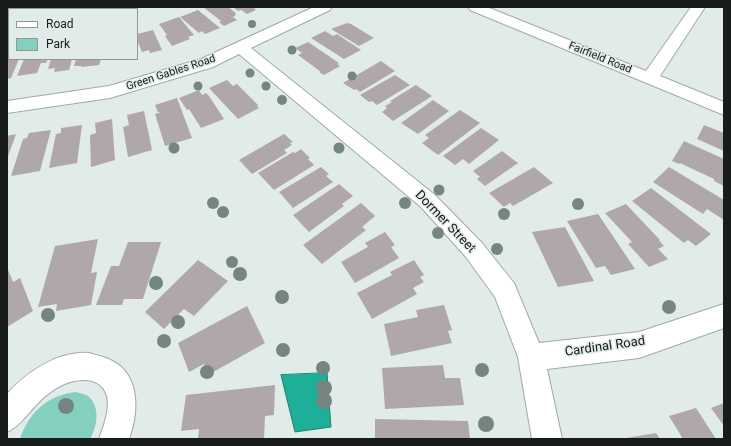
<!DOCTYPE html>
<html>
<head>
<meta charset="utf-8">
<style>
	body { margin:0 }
	#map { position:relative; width:731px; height:446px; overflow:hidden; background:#e1ebe9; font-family:Roboto,sans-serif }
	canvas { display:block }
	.frame { position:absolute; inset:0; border:8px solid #181c1b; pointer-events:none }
	.legend { position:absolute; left:8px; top:8px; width:130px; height:52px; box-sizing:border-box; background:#e1ebe9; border:1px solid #919897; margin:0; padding:5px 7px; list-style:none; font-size:12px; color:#181c1b }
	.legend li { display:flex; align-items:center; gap:8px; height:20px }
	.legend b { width:20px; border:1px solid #919897 }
</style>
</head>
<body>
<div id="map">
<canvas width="731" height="446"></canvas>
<div class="frame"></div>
<ul class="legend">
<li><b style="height:5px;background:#fff"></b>Road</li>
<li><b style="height:11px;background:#85cfbe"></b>Park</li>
</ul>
</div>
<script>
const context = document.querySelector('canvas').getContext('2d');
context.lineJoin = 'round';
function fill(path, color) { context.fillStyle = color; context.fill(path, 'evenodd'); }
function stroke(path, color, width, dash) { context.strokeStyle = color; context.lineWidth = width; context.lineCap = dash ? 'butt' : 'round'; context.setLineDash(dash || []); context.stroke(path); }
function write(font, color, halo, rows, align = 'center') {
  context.font = font + ' Roboto,sans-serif'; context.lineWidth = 3; context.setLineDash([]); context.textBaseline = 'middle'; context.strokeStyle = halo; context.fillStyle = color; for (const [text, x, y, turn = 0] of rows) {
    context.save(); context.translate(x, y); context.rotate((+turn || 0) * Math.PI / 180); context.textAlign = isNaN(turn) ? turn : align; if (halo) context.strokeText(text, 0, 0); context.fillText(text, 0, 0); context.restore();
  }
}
fill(new Path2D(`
	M76,392C79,393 85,394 88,396C101,407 97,427 90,439H20C29,412 48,395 76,392Z`), '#85cfbe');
const water = new Path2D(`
	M327,373L331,427L295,432L281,375Z`);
fill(water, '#1daf98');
stroke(water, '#1c8372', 1);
fill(new Path2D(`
	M203,7H228L236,13L235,14L236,15L233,17L237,20L224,26L219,22L221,21Z
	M233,7H256L254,8L256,10L247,14L241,10L238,11Z
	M198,10L220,28L205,34L202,31L199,33L180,17Z
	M179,17L194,35L188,37L190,39L172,46L165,36L167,35L159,24Z
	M347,23L351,24L374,38L359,46L331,29Z
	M153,30L162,50L150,53L149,50L142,52L137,40V34Z
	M325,31L333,36L337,34L361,50L344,59L311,38Z
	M308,42L339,63L337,64L340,66L324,75L319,72H321L298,55L302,53L295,48Z
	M7,53H9V59H19L11,78L7,79Z
	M24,59H48L46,63H41L37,73L17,76Z
	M51,59H72L69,70L54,72L55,68L48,69Z
	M76,59H101L99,65L81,67V66H74Z
	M381,61L395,71L360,92L356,89L354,90L343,83Z
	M395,75L410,85L377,105L372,101L369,102L360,95Z
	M227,80L233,86L237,84L258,105L257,106L259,108L238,119L209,88Z
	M416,85L432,96L393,121L382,112L387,108L385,106L392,102L390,101Z
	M199,90L202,95L206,93L209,96L224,119L201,128L189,109L187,110L179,98Z
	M177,98L192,138L165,146L155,114L161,112H158L155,105Z
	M433,100L449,111L418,134L401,123Z
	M460,110L480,123L438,155L422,143L429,138L425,135Z
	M144,111L152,150L128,157L123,127L129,125L127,115Z
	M112,119L115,160L91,167L90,135L96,133L95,123Z
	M82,125L77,163L49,168L56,134L61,133V128Z
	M704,125L724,133V151L697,139Z
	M481,128L499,140L469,164L463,159L455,165L443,156Z
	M51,130L40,171L11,176L23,139L27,138L29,133Z
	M16,134L7,159V136Z
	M284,134L293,142L290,143L292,145L284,150L287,153L252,174L239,160Z
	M684,141L724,159V186L714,181V179L680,163L679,164L672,161Z
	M301,149L310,158L308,159L314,165L274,190L258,173L293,152L295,153Z
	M502,151L518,163L485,186L477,179L480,177L473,171Z
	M321,167L329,174L326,176L333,182L293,208L279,192Z
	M534,167L553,183L513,206L510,203L504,207L489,193Z
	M669,167L724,200V220L707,209L703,214L653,182Z
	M339,184L353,196L342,204L344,206L309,232L293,215Z
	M651,188L711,234L696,246L688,240L684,243L632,201Z
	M361,203L375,216L362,227L366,230L322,264L303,245Z
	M626,204L660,240H659L664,246L658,249L668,259L649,267L628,244L632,242L605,213Z
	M598,214L635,269L611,275L605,266L596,268L567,221Z
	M565,227L594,281L558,287L532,232Z
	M385,232L395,245L391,247L399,258L355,283L341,262L368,247L365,243Z
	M98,239L91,273L97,272L91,305L56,311L57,304L38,307L55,246Z
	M128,242H161L143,299H124L122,305H96L111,266H119Z
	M198,260L228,281L194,316L184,309L164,329L145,312Z
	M414,260L424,275L420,277L424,282L413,288L417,294L372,319L357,293L392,275L390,272Z
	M7,267L13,282L20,278L33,311L7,327Z
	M444,305L452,330L448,331L452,343L391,356L384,324L418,317L416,310Z
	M247,306L265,343L208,375L204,364L189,372L178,343Z
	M443,365L445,378H460L464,405L385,409L382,368Z
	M275,385L274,415L265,416L264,439H198L199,429L181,431L186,395Z
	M724,403V426L711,408Z
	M696,408L716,439H683L669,416Z
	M375,419L468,421L470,439H375Z
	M656,433L660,439H626V438Z`), '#b0a7a9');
const minor = new Path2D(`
	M314,7H332L330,10L251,48L435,195L482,243L514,283L539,343L639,332L724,304V328L639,358L547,369L562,439H532L518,357L495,297L466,257L421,207L239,54L213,67L110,98L7,113V101L109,86L201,59Z
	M468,7H487L646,71L691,7H705L660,76L724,102V115L470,10Z
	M89,353C100,356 112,359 120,366C141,384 137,417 129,439H99C104,425 115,399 101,386C97,382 90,380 84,380C62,380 44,395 30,412C21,421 19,426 7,432V394C27,372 57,351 89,353Z`);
stroke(minor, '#a0a9a7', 2);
fill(minor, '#fff');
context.fillStyle = '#758682';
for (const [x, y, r] of [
	[252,24,4],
	[292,50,4.5],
	[250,73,4.5],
	[352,76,4.5],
	[198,86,4.5],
	[266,86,4.5],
	[282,100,5],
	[174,148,5.5],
	[339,148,5.5],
	[439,190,5.5],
	[213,203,6],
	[405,203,6],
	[578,204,6],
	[223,212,6],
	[504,214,6],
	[438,233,6],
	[497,249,6],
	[232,262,6],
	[240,274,7],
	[156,283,7],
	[282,297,7],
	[669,307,7],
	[48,315,7],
	[178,322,7],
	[164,341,7],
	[283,350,7],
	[323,368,7],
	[482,370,7],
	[207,372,7],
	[324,388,8],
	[324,401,8],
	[66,406,8],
	[486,424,8]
]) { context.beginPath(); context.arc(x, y, r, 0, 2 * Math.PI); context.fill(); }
write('11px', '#181c1b', '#e1ebe9', [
	["Fairfield Road",600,58,22],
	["Green Gables Road",171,73,-18]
]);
write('13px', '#181c1b', '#e1ebe9', [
	["Dormer Street",445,222,46],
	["Cardinal Road",605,347,-8]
]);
</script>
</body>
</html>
